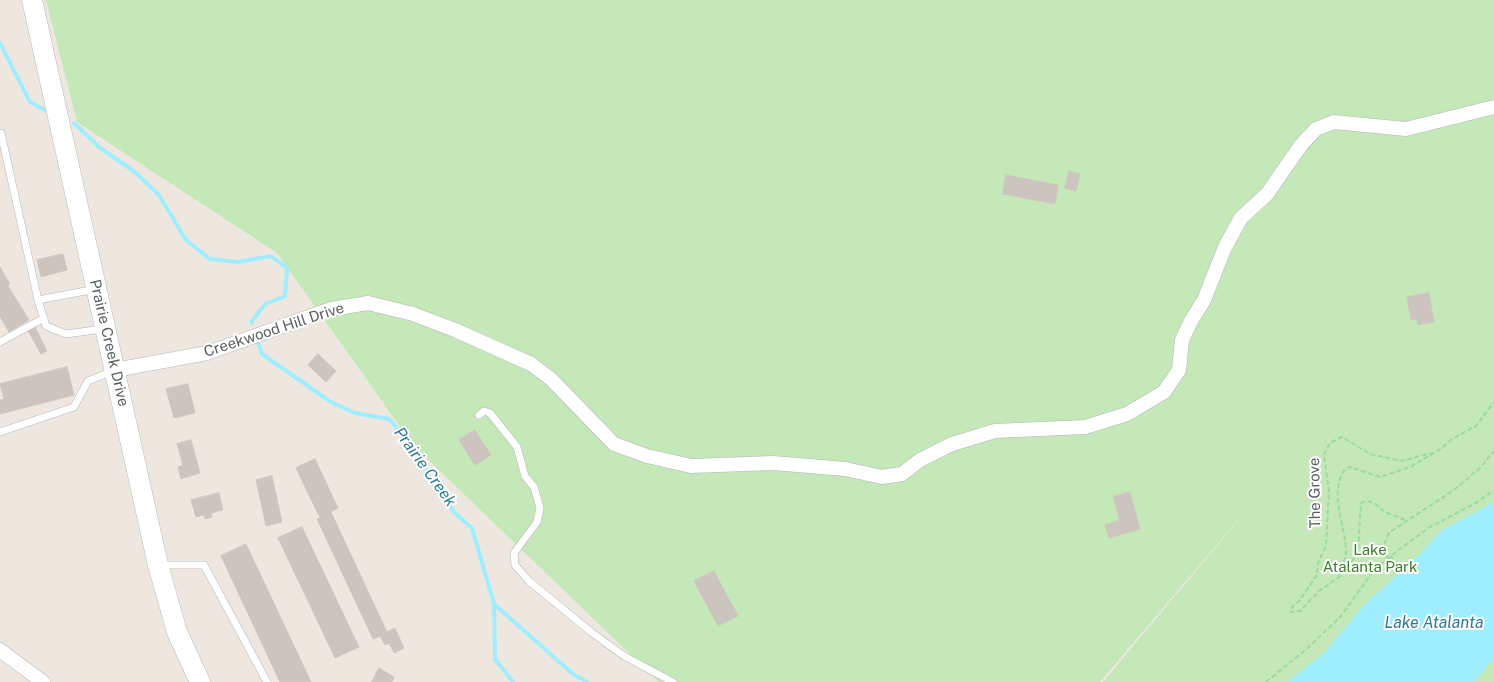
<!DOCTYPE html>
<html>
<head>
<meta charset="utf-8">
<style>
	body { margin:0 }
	canvas { display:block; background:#eee7e0 }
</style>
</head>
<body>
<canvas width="1494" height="682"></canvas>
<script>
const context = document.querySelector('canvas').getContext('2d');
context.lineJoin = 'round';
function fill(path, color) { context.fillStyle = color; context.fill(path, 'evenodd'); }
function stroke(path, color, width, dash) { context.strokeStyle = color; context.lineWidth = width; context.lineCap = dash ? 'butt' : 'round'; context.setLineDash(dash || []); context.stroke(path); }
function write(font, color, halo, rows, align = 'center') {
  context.font = font + ' "Public Sans",sans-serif'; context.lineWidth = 4; context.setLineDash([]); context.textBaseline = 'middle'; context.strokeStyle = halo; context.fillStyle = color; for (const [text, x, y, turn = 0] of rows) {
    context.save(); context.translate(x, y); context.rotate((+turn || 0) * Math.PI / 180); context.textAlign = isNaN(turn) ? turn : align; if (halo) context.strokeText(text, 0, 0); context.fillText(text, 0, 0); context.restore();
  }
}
fill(new Path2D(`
	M46,0H1494V682H1103L1277,474L1100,682H659L413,445L277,253L77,122Z`), '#c5e8b9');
fill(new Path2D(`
	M1494,502V658L1474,682H1287L1324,653L1365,604L1417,557L1442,530Z`), '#9eeeff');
stroke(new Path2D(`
	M0,43L30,102L51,113
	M74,123L99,147L135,172L159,195L186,240L210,259L238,262L271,256L287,268L285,296L265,304L252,321V323
	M258,342L262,354L331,402L355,413L389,419L411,445L434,485L455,513L472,528L494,604L573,674L587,682
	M494,604L495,659L513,682`), '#9eeeff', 4);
const building = new Path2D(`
	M1069,171L1080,174L1076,191L1065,188Z
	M1006,175L1058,185L1055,204L1003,194Z
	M63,254L67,270L41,277L37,260Z
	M0,267L10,284L8,286L29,320L9,332L0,317Z
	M1429,293L1434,322L1418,325L1417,319L1411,320L1407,297Z
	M35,327L47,351L41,354L28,331Z
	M318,354L336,371L326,382L308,365Z
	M67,367L74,395L0,414V400L4,399L0,384Z
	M188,384L195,413L174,418L166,389Z
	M475,430L491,455L475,465L459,440Z
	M191,440L200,473L181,479L178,467L183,465L177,444Z
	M315,459L338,508L331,512L387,632L395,628L404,648L394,653L389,643L385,645L380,636L373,639L317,519L320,518L296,468Z
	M272,476L282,522L266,526L256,480Z
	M1130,492L1140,529L1109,538L1105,525L1120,520L1113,497Z
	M219,493L223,510L211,513L212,517L205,519L204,515L196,517L191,500Z
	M302,527L359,647L335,658L278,538Z
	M246,544L311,682H280L221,556Z
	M714,571L738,616L718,626L694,581Z
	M379,668L394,677L392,682H372Z`);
fill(building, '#cbc4bf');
stroke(building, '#d3c7be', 1);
const service = new Path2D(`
	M1,133L38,300
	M96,289L38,300L46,326L66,334L103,329
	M0,342L44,318
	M479,415L484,411L490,413L517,447L525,476L534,487L540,508L537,522L514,553L515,565L529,581L591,632L624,656L673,682
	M0,432L74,407L88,381L113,371
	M161,565H204L267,682`);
const minor = new Path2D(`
	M115,370L207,353L331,309L368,303L413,314L455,330L531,364L551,379L614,444L647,456L691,466L773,463L845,469L882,477L902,474L920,460L952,444L995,431L1085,427L1127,414L1164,392L1179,370L1182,340L1191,321L1204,300L1225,247L1241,218L1267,194L1301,145L1316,129L1334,122L1406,129L1494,107
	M0,650L43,682`);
const secondary = new Path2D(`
	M32,0L158,565L177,632L200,682`);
stroke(service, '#b1b6b9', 8);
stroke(minor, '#b1b6b9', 15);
stroke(secondary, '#b0b7ba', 21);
stroke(new Path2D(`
	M1405,520C1399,517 1391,515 1386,512C1377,507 1372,497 1361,503L1358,551L1347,570L1339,575C1340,567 1346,560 1346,553C1346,525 1328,494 1345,469L1350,467L1380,477L1410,467L1442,448L1452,439L1476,426L1494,402
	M1391,556L1402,573
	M1388,559C1383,550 1384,540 1390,532L1454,490L1480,468L1494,451
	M1341,576L1319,591L1300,611L1291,612L1290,609L1299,601L1317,575L1318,563L1326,546L1329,492L1324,455L1330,443L1342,437L1370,454L1402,461L1431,453
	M1266,682L1309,647L1341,616L1374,570L1397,551L1430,527L1476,503L1494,490`), '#9bdb9b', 2, [5, 2.5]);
stroke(service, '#fff', 7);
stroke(minor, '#fff', 14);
stroke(secondary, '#fff', 20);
write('15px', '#596063', '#fff', [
	["Creekwood Hill Drive",274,330,-18],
	["Prairie Creek Drive",109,343,77],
	["The Grove",1315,493,-91]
]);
write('15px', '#3c812b', '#fff', [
	["Lake",1370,550],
	["Atalanta Park",1370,567]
]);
write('italic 16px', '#2b7a95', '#fff', [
	["Prairie Creek",425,467,54],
	["Lake Atalanta",1434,623]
]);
</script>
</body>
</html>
